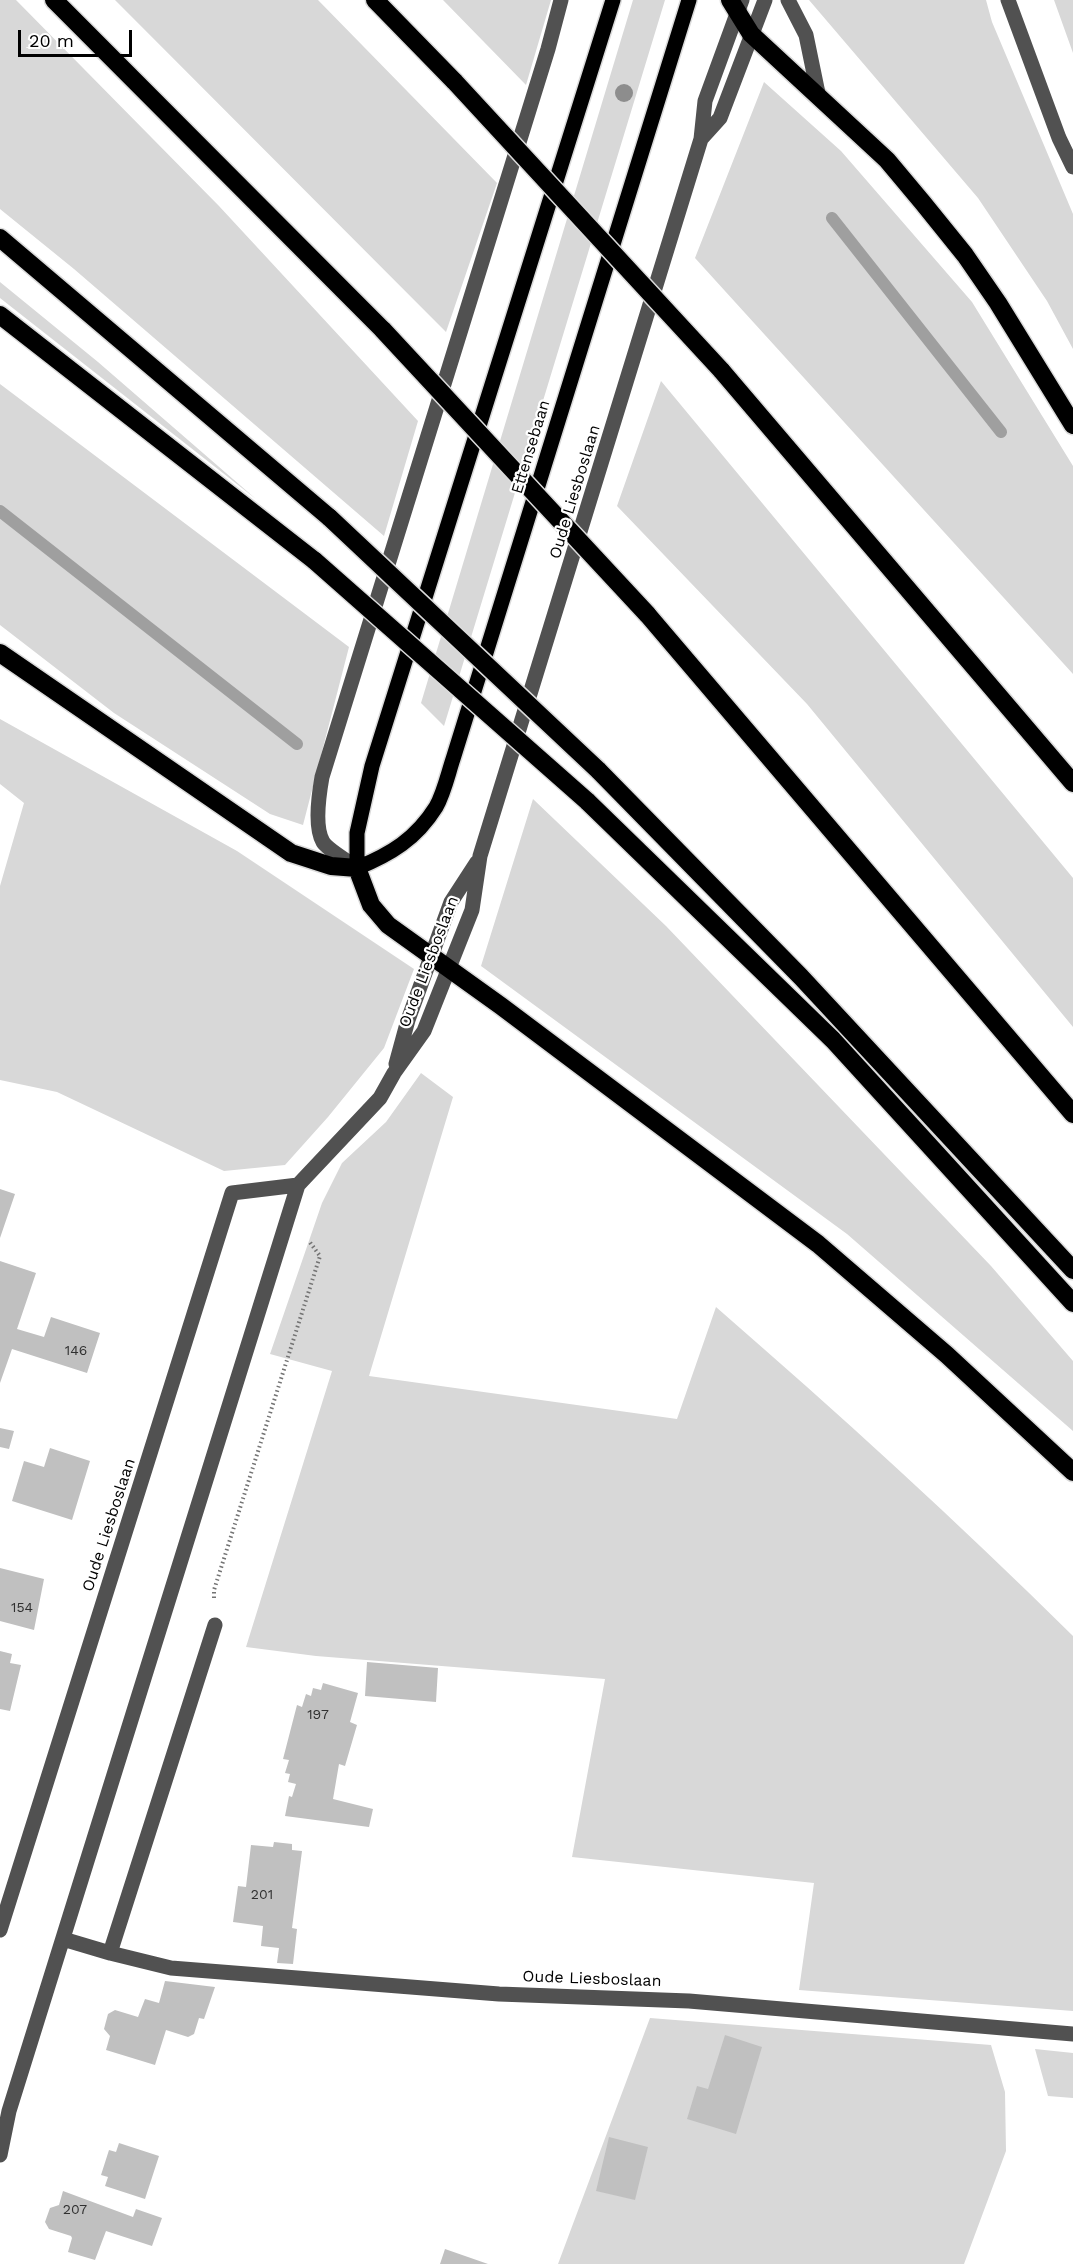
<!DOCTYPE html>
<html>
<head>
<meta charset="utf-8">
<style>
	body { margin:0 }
	#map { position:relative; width:1073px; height:2264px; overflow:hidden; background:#fff; font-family:"Work Sans",sans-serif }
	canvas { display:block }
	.scale { position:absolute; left:18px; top:30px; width:114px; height:27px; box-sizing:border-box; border:3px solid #000; border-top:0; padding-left:8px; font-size:18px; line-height:21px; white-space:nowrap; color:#000; -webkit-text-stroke:4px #fff; paint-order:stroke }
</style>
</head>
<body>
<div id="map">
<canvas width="1073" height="2264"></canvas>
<div class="scale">20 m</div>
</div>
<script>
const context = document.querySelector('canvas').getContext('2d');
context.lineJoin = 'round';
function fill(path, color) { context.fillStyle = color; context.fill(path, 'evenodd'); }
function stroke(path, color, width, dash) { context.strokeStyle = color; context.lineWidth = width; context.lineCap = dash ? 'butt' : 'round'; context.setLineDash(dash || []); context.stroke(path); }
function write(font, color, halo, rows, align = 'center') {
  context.font = font + ' "Work Sans",sans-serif'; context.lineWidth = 4.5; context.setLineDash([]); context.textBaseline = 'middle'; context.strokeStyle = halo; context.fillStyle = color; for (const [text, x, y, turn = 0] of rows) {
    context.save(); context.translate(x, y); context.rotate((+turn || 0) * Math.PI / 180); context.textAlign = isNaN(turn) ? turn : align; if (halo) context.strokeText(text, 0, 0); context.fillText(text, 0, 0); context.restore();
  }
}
fill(new Path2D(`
	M0,0H16L219,206L418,421L384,536L74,269L0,209Z
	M115,0H318L497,183L446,332Z
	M443,0H551L526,85Z
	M633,0H665L444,726L421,703Z
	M809,0H986L992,22L1073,214V349L1047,301L978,198Z
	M1054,0H1073V53Z
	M764,82L841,151L972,302L1073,466V674L695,258Z
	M0,282L98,362L256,499L0,298Z
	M661,381L1073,878V1027L807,704L617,506Z
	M0,384L349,647L303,825L270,814L114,713L0,625Z
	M0,719L237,851L414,969L384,1048L328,1117L285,1165L224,1171L57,1092L0,1080V886L24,803L0,784Z
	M533,799L666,926L991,1266L1073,1361V1431L847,1234L481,966Z
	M421,1073L453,1097L369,1376L677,1419L716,1307C838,1413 958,1522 1073,1636V2011L799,1990L814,1883L572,1857L605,1679L316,1656L246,1647L332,1371L270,1354L322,1203L342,1163L386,1122Z
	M650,2018L991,2045L1005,2092L1006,2151L964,2264H558Z
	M1035,2049L1073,2053V2098L1048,2096Z`), '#d8d8d8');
stroke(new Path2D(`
	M832,218L1001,432
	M0,511L297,744`), '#9f9f9f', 12);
fill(new Path2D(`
	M0,1189L15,1194L0,1238Z
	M0,1261L36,1273L17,1329L44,1337L51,1317L100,1333L87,1373L12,1349L0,1383Z
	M0,1428L14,1431L9,1449L0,1447Z
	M50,1448L90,1461L72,1520L12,1501L24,1461L44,1467Z
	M0,1568L44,1579L34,1630L0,1621Z
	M0,1651L12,1654L10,1663L21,1665L10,1711L0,1709Z
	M367,1662L438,1668L436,1702L365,1696Z
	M323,1683L358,1693L350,1722L357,1725L345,1766L339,1764L333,1799L373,1809L369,1827L285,1816L289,1796L292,1797L296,1784L288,1782L290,1774L285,1773L289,1760L283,1759L297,1705L302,1707L306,1694L311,1696L313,1688L321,1690Z
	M274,1842L292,1844V1850L302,1851L292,1928L297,1929L293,1964L277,1963L279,1948L261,1946L263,1926L233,1922L238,1886L246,1887L251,1845L273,1847Z
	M165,1981L215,1987L204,2019L199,2018L194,2034L188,2037L166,2030L155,2065L106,2050L110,2036L104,2029L108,2014L115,2010L138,2017L145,1999L159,2003Z
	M725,2035L762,2047L736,2134L687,2119L697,2086L708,2089Z
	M609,2137L648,2147L635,2200L596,2191Z
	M119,2143L159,2156L145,2199L105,2186L108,2177L101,2175L109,2150L116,2152Z
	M63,2191L133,2217L136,2209L162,2218L152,2246L106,2231L95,2260L68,2252L72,2238L71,2236L49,2229L45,2222L50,2208L59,2205Z
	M445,2249L488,2264H440Z`), '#c0c0c0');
const major = new Path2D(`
	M613,0L372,766L357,833V868C391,854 416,839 436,807C444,793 448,774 453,759L689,0`);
const highway = new Path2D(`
	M54,0L383,330
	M375,0L455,82
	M730,0L751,34L887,160L923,203L965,255L998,303L1073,425
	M0,238L330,518
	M0,315L315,561
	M721,370L1073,783
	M647,614L1073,1114
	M0,653L291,853L331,866L357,868L371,905L388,925L501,1006L818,1244L947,1355L1073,1472
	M598,770L801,977L1073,1270
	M587,801L833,1040L1073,1303`);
stroke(major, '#dbdbdb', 18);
stroke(highway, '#dbdbdb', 21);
stroke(new Path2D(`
	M214,1598V1590L320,1256L309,1241`), '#737373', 4, [1.5, 3]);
stroke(new Path2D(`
	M788,0L806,35L819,98
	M1008,0L1059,138L1073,167
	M701,139L720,118L765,0
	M357,868C349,862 328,850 323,842C314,827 319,794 322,777L548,49L561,0
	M396,1064L408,1020L451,902L477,862
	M0,1930L232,1193L298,1185
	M63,1939L110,1953L171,1968L499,1994L689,2001L1073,2034
	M110,1953L215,1625
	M0,2155L9,2111L298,1185L380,1098L394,1073L424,1031L472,910L480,856L701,139L705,101L742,0`), '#515151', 15);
stroke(major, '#000', 15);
stroke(highway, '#000', 18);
const highwayBridge = new Path2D(`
	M455,82L721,370
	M383,330L647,614
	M330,518L598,770
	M315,561L587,801`);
stroke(highwayBridge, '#dbdbdb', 21, []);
stroke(highwayBridge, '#000', 18);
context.fillStyle = '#8d8d8d';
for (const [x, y] of [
	[624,93]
]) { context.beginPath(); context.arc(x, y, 9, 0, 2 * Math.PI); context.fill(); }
write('14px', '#303030', null, [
	["146",76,1351],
	["154",22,1608],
	["197",318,1715],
	["201",262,1895],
	["207",75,2210]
]);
write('16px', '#000', '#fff', [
	["Ettensebaan",531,447,-73],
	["Oude Liesboslaan",575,492,-73],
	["Oude Liesboslaan",429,962,-69],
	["Oude Liesboslaan",109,1525,-72],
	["Oude Liesboslaan",592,1979,2]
]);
</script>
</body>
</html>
